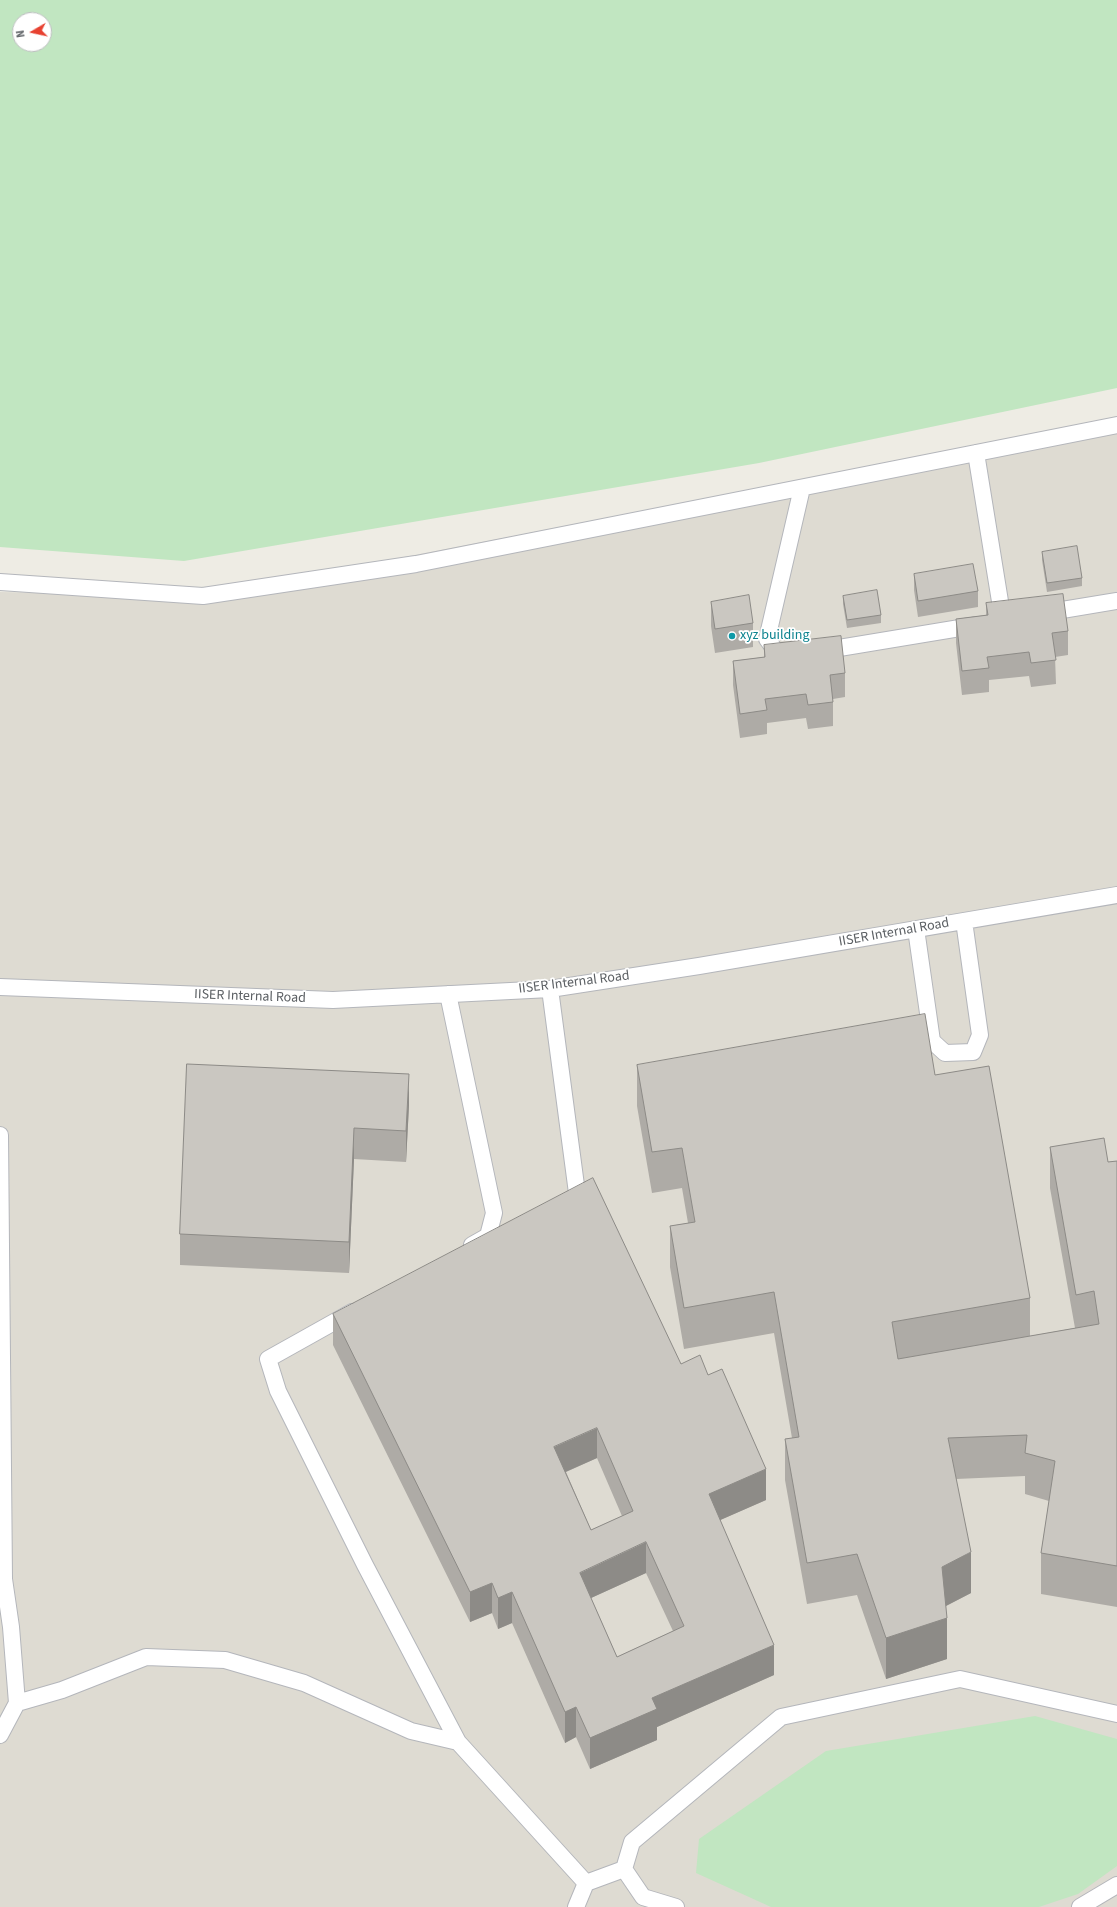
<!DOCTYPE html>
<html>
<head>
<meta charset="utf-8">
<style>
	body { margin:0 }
	#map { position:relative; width:1117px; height:1907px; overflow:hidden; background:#eeece4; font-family:"Source Sans 3",sans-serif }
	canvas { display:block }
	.north { position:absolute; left:12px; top:12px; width:40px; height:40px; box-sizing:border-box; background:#fff; border:1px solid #bebfc1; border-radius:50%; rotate:261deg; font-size:11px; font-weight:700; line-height:16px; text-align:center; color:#5c6064 }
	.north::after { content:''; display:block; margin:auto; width:14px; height:18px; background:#e74231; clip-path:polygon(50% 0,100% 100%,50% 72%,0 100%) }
</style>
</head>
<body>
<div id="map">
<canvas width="1117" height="1907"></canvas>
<div class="north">N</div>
</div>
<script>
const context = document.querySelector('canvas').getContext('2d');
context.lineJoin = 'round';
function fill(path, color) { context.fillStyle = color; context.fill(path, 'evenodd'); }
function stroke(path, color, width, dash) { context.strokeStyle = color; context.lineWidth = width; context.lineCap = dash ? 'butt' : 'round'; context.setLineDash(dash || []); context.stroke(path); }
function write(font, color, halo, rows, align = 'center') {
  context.font = font + ' "Source Sans 3",sans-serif'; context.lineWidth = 3.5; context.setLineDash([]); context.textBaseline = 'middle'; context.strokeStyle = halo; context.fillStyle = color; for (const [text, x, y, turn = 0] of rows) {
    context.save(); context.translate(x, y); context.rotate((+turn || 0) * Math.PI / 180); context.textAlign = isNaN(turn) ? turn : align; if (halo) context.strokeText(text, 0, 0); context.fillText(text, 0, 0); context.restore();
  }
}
fill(new Path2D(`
	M1117,419V1907H0V592L203,596Z`), '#dedbd2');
fill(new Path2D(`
	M0,0H1117V388L759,463L184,561L0,547ZM20,20H44V44H20Z
	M1035,1716L1117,1739V1866L1078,1894L1039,1907H771L696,1873L699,1839L826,1751Z`), '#c1e6c1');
const lane = new Path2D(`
	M976,453L1003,620
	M0,582L203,596L416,564L1117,425
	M1044,613L1117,601
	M821,651L978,625
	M784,658H781L767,639L802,488
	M916,929L932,1041L945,1053L973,1052L980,1035L964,921
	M0,987L333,1000L550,989L699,966L1117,895
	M550,989L577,1193
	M448,994L494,1213L488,1236L472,1245
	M0,1135L4,1579L11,1627L17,1703L0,1735
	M352,1312L268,1359L278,1391L365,1565L458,1742L586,1883
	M17,1703L62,1690L146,1657L225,1660L304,1683L411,1731L458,1742
	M624,1869L632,1842L781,1717L960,1679L1117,1714
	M624,1869L643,1897L676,1907
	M576,1907L586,1883L624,1869
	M1080,1907L1117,1885`);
stroke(lane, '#b4b6bb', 18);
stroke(lane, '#fff', 16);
fill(new Path2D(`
	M1042,552L1082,578V586L1047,592L1042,560Z
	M914,574L978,591V607L918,617L914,590Z
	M843,596L881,615V623L847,628L843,604Z
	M711,602L753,623V647L715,653L711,626Z
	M986,603L1068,631V655L1055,657L1056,684L1031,687L1029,676L989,680V692L962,695L956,643V619L986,615Z
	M764,645L845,673V697L833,699V726L808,729L806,718L767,723V734L740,738L733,685V661L764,657Z
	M187,1064L409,1105L406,1162L354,1159L349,1273L180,1265V1234Z
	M637,1065L935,1075L1030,1298V1336L1075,1328L1050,1188V1147L1108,1162L1117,1161V1607L1041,1594V1553L1049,1501L1025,1494V1476L956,1479L971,1593L946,1606L947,1659L886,1679L857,1595L807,1604L785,1480V1439L792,1438L774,1333L684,1349L670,1267V1226L688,1223L682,1188L652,1193L637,1106Z
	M333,1314L681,1364L766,1500L720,1520L774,1675L657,1727V1740L590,1769L576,1737L565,1743L512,1623L498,1629L492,1613L470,1622L333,1345ZM597,1458L622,1516L591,1530L566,1472ZM646,1573L673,1631L617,1657L591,1598Z`), '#aeaba6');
fill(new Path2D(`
	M409,1074V1105L406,1162V1131Z
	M354,1128V1159L349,1273V1242Z
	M597,1428V1458L554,1477V1447Z
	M766,1469V1500L709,1525V1494Z
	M646,1542V1573L580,1603V1573Z
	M971,1552V1593L942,1608V1567Z
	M492,1583V1613L470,1622V1592Z
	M512,1592V1623L498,1629V1598Z
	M947,1618V1659L886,1679V1638Z
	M774,1645V1675L657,1727V1740L590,1769V1738L652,1698Z
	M576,1707V1737L565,1743V1712Z`), '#8d8b87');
const building = new Path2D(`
	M1077,546L1082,578L1047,583L1042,552Z
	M973,564L978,591L918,601L914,574Z
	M877,590L881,615L847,620L843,596Z
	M1063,594L1068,631L1052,633L1056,660L1031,663L1029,652L987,657L989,668L962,671L956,619L988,615L986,603Z
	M749,595L753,623L715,629L711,602Z
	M841,636L845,673L830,675L833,702L808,705L806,694L765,699L767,710L740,714L733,661L765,657L764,645Z
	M925,1014L935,1075L989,1066L1030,1298L892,1322L898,1359L1099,1324L1094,1291L1076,1295L1050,1147L1104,1138L1108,1162L1117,1161V1566L1041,1553L1055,1461L1025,1453L1027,1435L948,1438L971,1552L942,1567L947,1618L886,1638L857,1554L807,1563L785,1439L799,1437L774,1292L684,1308L670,1226L695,1222L682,1148L652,1152L637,1065Z
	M187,1064L409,1074L406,1131L354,1128L349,1242L180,1234Z
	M593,1178L681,1364L700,1355L708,1375L722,1369L766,1469L709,1494L774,1645L652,1698L657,1709L590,1738L576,1707L565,1712L512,1592L498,1598L492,1583L470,1592L333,1314ZM597,1428L633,1511L591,1530L554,1447ZM646,1542L684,1626L617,1657L580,1573Z`);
fill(building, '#cac7c1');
stroke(building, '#8d8b87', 1);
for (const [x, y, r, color] of [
	[732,636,4,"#0f9aa8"]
]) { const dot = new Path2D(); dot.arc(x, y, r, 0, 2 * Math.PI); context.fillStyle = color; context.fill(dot); stroke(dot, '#fff', 1.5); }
write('14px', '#0d838f', '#fff', [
	["xyz building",740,636]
], 'left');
write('14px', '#5c6064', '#fff', [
	["IISER Internal Road",894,933,-10],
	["IISER Internal Road",574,983,-7],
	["IISER Internal Road",250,997,2]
]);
</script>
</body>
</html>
